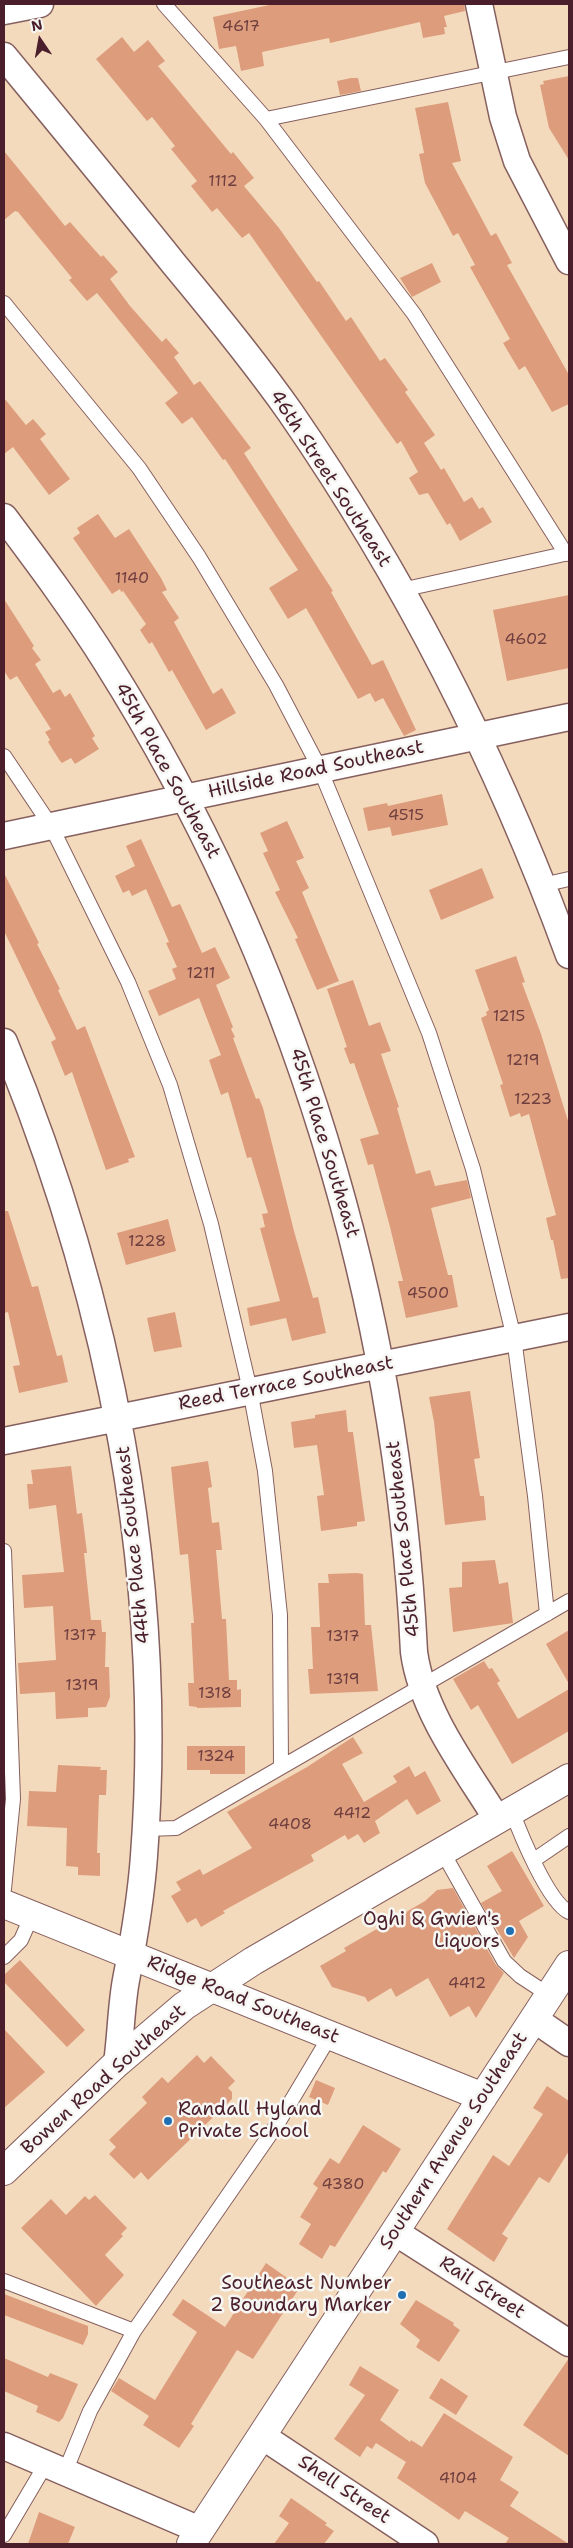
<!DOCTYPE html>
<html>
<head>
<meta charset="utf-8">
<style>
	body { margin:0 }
	#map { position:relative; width:573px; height:2548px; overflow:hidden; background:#f4dabd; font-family:"Shantell Sans",sans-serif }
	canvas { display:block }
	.frame { position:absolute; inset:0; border:5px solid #4a1f2b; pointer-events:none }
	.north { position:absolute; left:15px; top:15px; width:50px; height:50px; -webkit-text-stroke:4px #f6f6f2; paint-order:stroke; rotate:348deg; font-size:14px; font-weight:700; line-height:20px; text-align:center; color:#4a1f2b }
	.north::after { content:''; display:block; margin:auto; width:18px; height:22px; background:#4a1f2b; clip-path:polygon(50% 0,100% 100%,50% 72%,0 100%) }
</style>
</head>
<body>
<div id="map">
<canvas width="573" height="2548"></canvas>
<div class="frame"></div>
<div class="north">N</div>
</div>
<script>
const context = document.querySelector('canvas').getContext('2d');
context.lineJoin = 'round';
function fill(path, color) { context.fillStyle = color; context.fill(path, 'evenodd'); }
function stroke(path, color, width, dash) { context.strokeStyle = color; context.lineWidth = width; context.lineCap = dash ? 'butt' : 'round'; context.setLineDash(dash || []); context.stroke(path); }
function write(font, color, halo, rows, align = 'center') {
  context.font = font + ' "Shantell Sans",sans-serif'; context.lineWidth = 5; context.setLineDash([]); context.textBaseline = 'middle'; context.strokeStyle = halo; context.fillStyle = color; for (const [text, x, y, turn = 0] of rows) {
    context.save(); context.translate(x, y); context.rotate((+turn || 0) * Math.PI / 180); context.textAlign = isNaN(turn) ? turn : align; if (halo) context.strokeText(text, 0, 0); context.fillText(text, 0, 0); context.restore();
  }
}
fill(new Path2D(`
	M274,4H464L465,11L444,16L447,27H444L445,34L423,38L420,22L330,43L329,38L262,52L264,66L241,71L236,46L219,49L213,17Z
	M122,37L134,52L148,40L165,61L158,66L231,154L233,152L254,178L244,186L279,228L317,282L319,281L346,321L351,317L380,361L385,358L408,390L405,392L435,435L424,443L441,470L444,468L464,502L472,497L479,509L483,507L492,522L460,541L450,523L447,525L428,493L419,495L409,478L418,472L401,441L397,444L249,233L242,238L217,208L212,212L191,186L197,181L171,149L175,146L152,117L147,121L96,59Z
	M569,76V160L549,128L540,85L544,84L543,81Z
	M351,78H358L361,91L340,95L337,81Z
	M448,102L461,161L452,163L491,236L496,233L512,263L507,265L569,375V404L552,412L525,366L519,370L503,343L510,339L470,267L475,265L458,233L453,236L425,183L419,154L424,153L415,108Z
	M4,151L65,226L70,222L101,257L103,255L118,272L110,279L130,306L162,342L166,338L179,353L174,357L194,385L200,381L251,448L244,453L333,591L331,592L372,665L383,660L416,730L404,736L383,698L375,702L370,693L358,699L306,608L288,619L269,588L298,570L225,459L223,460L192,417L182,424L165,403L178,393L97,293L87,301L69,280L72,278L18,212L15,211L4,220Z
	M432,263L441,282L412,297L400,278Z
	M4,398L26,425L33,419L46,434L40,439L70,479L49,495L13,447L4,454Z
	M98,514L115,538L129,529L161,578L167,590L162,592L179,618L174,622L213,694L222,688L236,713L206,730L172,670L169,672L152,642L149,644L140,630L146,624L123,591L121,592L120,589L112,594L73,538L80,533L77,528Z
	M569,595V668L507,681L493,610Z
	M4,599L34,646L32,648L41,660L35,664L53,693L60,689L65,697L70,693L95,736L92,738L99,749L75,764L71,758L62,763L60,761L48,742L50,740L45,732L51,729L17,676L10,680L4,671Z
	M442,794L448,825L392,836L390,827L368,831L363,808L387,803L388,806Z
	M287,821L304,858L296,861L309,888L302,892L339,981L317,990L295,939L298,938L275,892L280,890L263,853L268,851L260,833Z
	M141,839L172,907L180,904L202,953L215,947L230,978L216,985L233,1027L231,1029L235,1037L233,1038L256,1099L259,1098L263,1108L294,1231L313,1298L318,1297L326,1333L292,1341L286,1318L250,1326L247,1308L280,1301L260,1228L265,1227L262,1214L268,1213L251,1157L247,1158L228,1092L221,1095L209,1060L221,1055L199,998L159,1016L148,991L176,979L172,969L177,967L166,943L169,942L146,889L132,896L129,890L123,893L115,876L135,866L126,846Z
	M482,868L494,898L441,920L429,890Z
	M4,873L39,943L37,944L60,989L58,990L77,1030L85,1026L90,1039L135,1157L128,1159L129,1162L106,1170L72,1072L65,1076L51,1042L56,1039L4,931Z
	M516,956L525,982L522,983L541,1034L569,1124V1278L561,1279L553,1240H551L546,1218L556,1215L529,1114L521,1117L520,1113L510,1117L500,1085L503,1084L481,1018L487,1015L486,1012L489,1010L475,970Z
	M353,980L369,1026L380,1022L391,1051L381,1054L399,1107L397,1108L416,1174L430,1170L435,1186L467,1180L471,1198L431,1208L448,1275H452L458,1307L406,1318L398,1281H403L390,1227L373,1164L368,1165L360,1139L379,1134L354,1063L350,1064L344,1048L347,1047L327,989Z
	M4,1211H8L32,1287L38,1286L57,1356L62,1355L68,1382L19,1393L13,1366L20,1365L8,1312L4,1313Z
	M168,1219L176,1251L126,1265L117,1233Z
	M175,1312L182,1347L154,1352L147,1318Z
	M470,1391L480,1458L474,1459L480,1496H484L486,1520L445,1525L434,1422L429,1397Z
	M346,1410L348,1432H353L365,1521L357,1522V1526L321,1531L317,1496L324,1495L317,1445L294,1448L291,1422L315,1418V1415Z
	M208,1461L212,1487L208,1488L212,1523L219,1522L221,1540L222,1550H216L222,1619H226L229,1680H237V1690L241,1689V1707L197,1708V1707L189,1706L188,1683H194L191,1623H194L188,1554L180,1555L171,1467Z
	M71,1466L77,1514L82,1513L87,1553H84L91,1620H101L102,1632H106L105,1667H109L110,1697L106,1707L88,1708V1717L56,1719L55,1692L20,1694L18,1663L56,1660L53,1606L24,1608L22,1575L64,1572L56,1505L29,1509L27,1484H33L31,1470Z
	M495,1560L499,1584L508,1582L513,1623L453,1632L449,1588L462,1587V1562Z
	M357,1573L363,1574L365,1625H371L378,1691L310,1694L308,1669H313L311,1627H320L318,1583H329L328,1574Z
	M569,1630V1684L546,1644Z
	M484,1661L489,1669L492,1668L500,1681L497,1683L518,1719L569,1689V1731L512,1764L478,1705L471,1710L453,1679Z
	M353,1737L363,1753L342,1764L364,1802L397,1782L393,1776L409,1766L415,1777L425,1771L441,1801L417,1815L407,1799L375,1821L380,1833L364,1843L358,1834L348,1840L345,1835L311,1855L314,1861L223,1911L225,1913L201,1927L196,1918L187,1923L171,1896L181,1890L176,1882L200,1869L203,1875L252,1848L227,1812L307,1767Z
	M187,1746H245V1774H210V1770H187Z
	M58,1765L101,1767L100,1770H107L106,1795H99L97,1853H100V1876L78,1875V1867L66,1866L67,1828L27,1826L29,1791L56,1792Z
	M512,1851L544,1906L519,1921L528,1937L514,1958L481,1903L502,1891L487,1866Z
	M453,1888L496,1965L504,1973L476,2018L469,2006L450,2017L428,1978L396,1997L391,1988L368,2002L365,1997L332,1987L320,1966L346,1951L344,1948L425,1901L437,1890Z
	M20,1960L85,2030L67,2047L4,1982V1975Z
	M4,2029L45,2072L4,2108Z
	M197,2055L204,2063L211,2056L235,2081L228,2088L232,2092V2099L148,2180L141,2172L134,2179L109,2154L116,2147L109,2140L147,2103L142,2097L162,2077L168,2083Z
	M316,2080L335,2088L328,2105L309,2097Z
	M547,2086L569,2101V2151L549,2183L539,2177L502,2234L508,2238L494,2262L447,2229L493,2155L509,2166L543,2114L533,2108Z
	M363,2125L401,2149L386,2173L383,2171L335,2247L330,2245L322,2259L299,2244L311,2224L300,2217L318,2188L313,2184L330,2158L339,2164Z
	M95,2195L127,2228L121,2234L123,2236L105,2255L124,2275L96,2306L21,2228L51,2199L66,2215L85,2196L89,2200Z
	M266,2263L300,2287L253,2359L237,2350L191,2424L194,2426L179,2448L143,2425L149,2416L111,2391L119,2378L155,2400L197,2332L172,2315L183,2299L225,2327Z
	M4,2294L88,2326V2334L83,2345L4,2315Z
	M416,2300L454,2323L453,2325L460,2330L439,2362L416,2347L420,2340L400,2324Z
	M4,2358L48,2377L50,2373L78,2384L63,2418L59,2422L36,2412L38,2406L4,2391Z
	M569,2358V2456L523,2425Z
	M360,2366L399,2390L380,2420L410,2442L411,2440L422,2447L444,2413L513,2457L500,2480L519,2492L510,2506L569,2544H505L509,2538L465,2511L459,2520L397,2478L406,2462L376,2443L372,2449L367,2446L360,2457L334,2439L365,2395L349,2385Z
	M441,2378L468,2396L456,2415L429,2398Z
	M291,2498L327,2523L325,2525L334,2531L324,2544H274L289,2523L279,2516Z
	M39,2512L75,2527L68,2544H28Z`), '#dd9d7c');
const lane = new Path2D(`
	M164,4L266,119L414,314L566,554
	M266,119L569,57
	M4,303L139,468L199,557L276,685L320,769L429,1033L473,1169L514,1338L535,1496L547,1614
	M401,590L569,553
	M4,756L51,826L128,982L170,1085L211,1224L250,1390L265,1471L280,1615L281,1767
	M542,885L569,879
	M4,1551L13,1799L4,1889
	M512,1811C520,1833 548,1902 569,1912
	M146,1829L176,1828L569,1601
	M442,1851L504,1961L520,1976L549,1995
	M534,1860L569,1836
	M4,1957L21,1940L32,1915
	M4,2281L134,2331
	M65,2472L90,2411L134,2331L278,2123L330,2036
	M4,2535L46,2464`);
const street = new Path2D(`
	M479,4L503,117L517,161L569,261
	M4,11L40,4
	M4,56C61,125 118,194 174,264C214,312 254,361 290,412C406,580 499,764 569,955
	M4,517C40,565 75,612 107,663C294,960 397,1303 414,1652C422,1712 466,1769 497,1819
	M4,836L569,717
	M4,1042C110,1299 165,1578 144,1856C141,1898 134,1939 126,1980C121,2007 121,2036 117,2063
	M4,1441L569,1327
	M534,2019L569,2043
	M395,2232L569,2343
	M262,2436L425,2544
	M4,2446L200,2530`);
const secondary = new Path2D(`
	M4,1904L483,2097
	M4,2171L117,2063L184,2006L253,1961L569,1778
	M191,2544L569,1965`);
stroke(lane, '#86605e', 16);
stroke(street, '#86605e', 29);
stroke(secondary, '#86605e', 30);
stroke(lane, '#fff', 14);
stroke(street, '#fff', 26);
stroke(secondary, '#fff', 28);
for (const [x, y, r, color] of [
	[510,1931,5,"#1f6fb2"],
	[168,2121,5,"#1f6fb2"],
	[402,2295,5,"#1f6fb2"]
]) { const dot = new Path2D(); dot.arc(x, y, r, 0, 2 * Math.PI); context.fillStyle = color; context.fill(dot); stroke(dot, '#f6f6f2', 2); }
write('16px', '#6f3e3f', null, [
	["4617",241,27],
	["1112",223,182],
	["1140",132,579],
	["4602",526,640],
	["4515",406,816],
	["1211",201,974],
	["1215",509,1017],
	["1219",523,1061],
	["1223",533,1100],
	["1228",147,1242],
	["4500",428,1294],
	["1317",80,1636],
	["1317",343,1637],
	["1319",343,1680],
	["1319",82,1686],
	["1318",215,1694],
	["1324",216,1757],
	["4412",352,1814],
	["4408",290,1825],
	["4412",467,1984],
	["4380",343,2185],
	["4104",458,2479]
]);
write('19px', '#4a1f2b', '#f6f6f2', [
	["46th Street Southeast",330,479,57],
	["Hillside Road Southeast",316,770,-12],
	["45th Place Southeast",167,771,61],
	["45th Place Southeast",324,1143,73],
	["Reed Terrace Southeast",286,1384,-11],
	["45th Place Southeast",404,1539,-96],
	["44th Place Southeast",134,1545,-96],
	["Ridge Road Southeast",243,2000,22],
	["Bowen Road Southeast",104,2080,-42],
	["Southern Avenue Southeast",454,2141,-57],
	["Rail Street",482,2288,33],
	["Shell Street",344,2490,34]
]);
write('19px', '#4a1f2b', '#f6f6f2', [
	["Oghi & Gwien's",500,1920],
	["Liquors",500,1942],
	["Randall Hyland",178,2110,"left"],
	["Private School",178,2132,"left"],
	["Southeast Number",392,2284],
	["2 Boundary Marker",392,2306]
], 'right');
</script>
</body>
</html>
